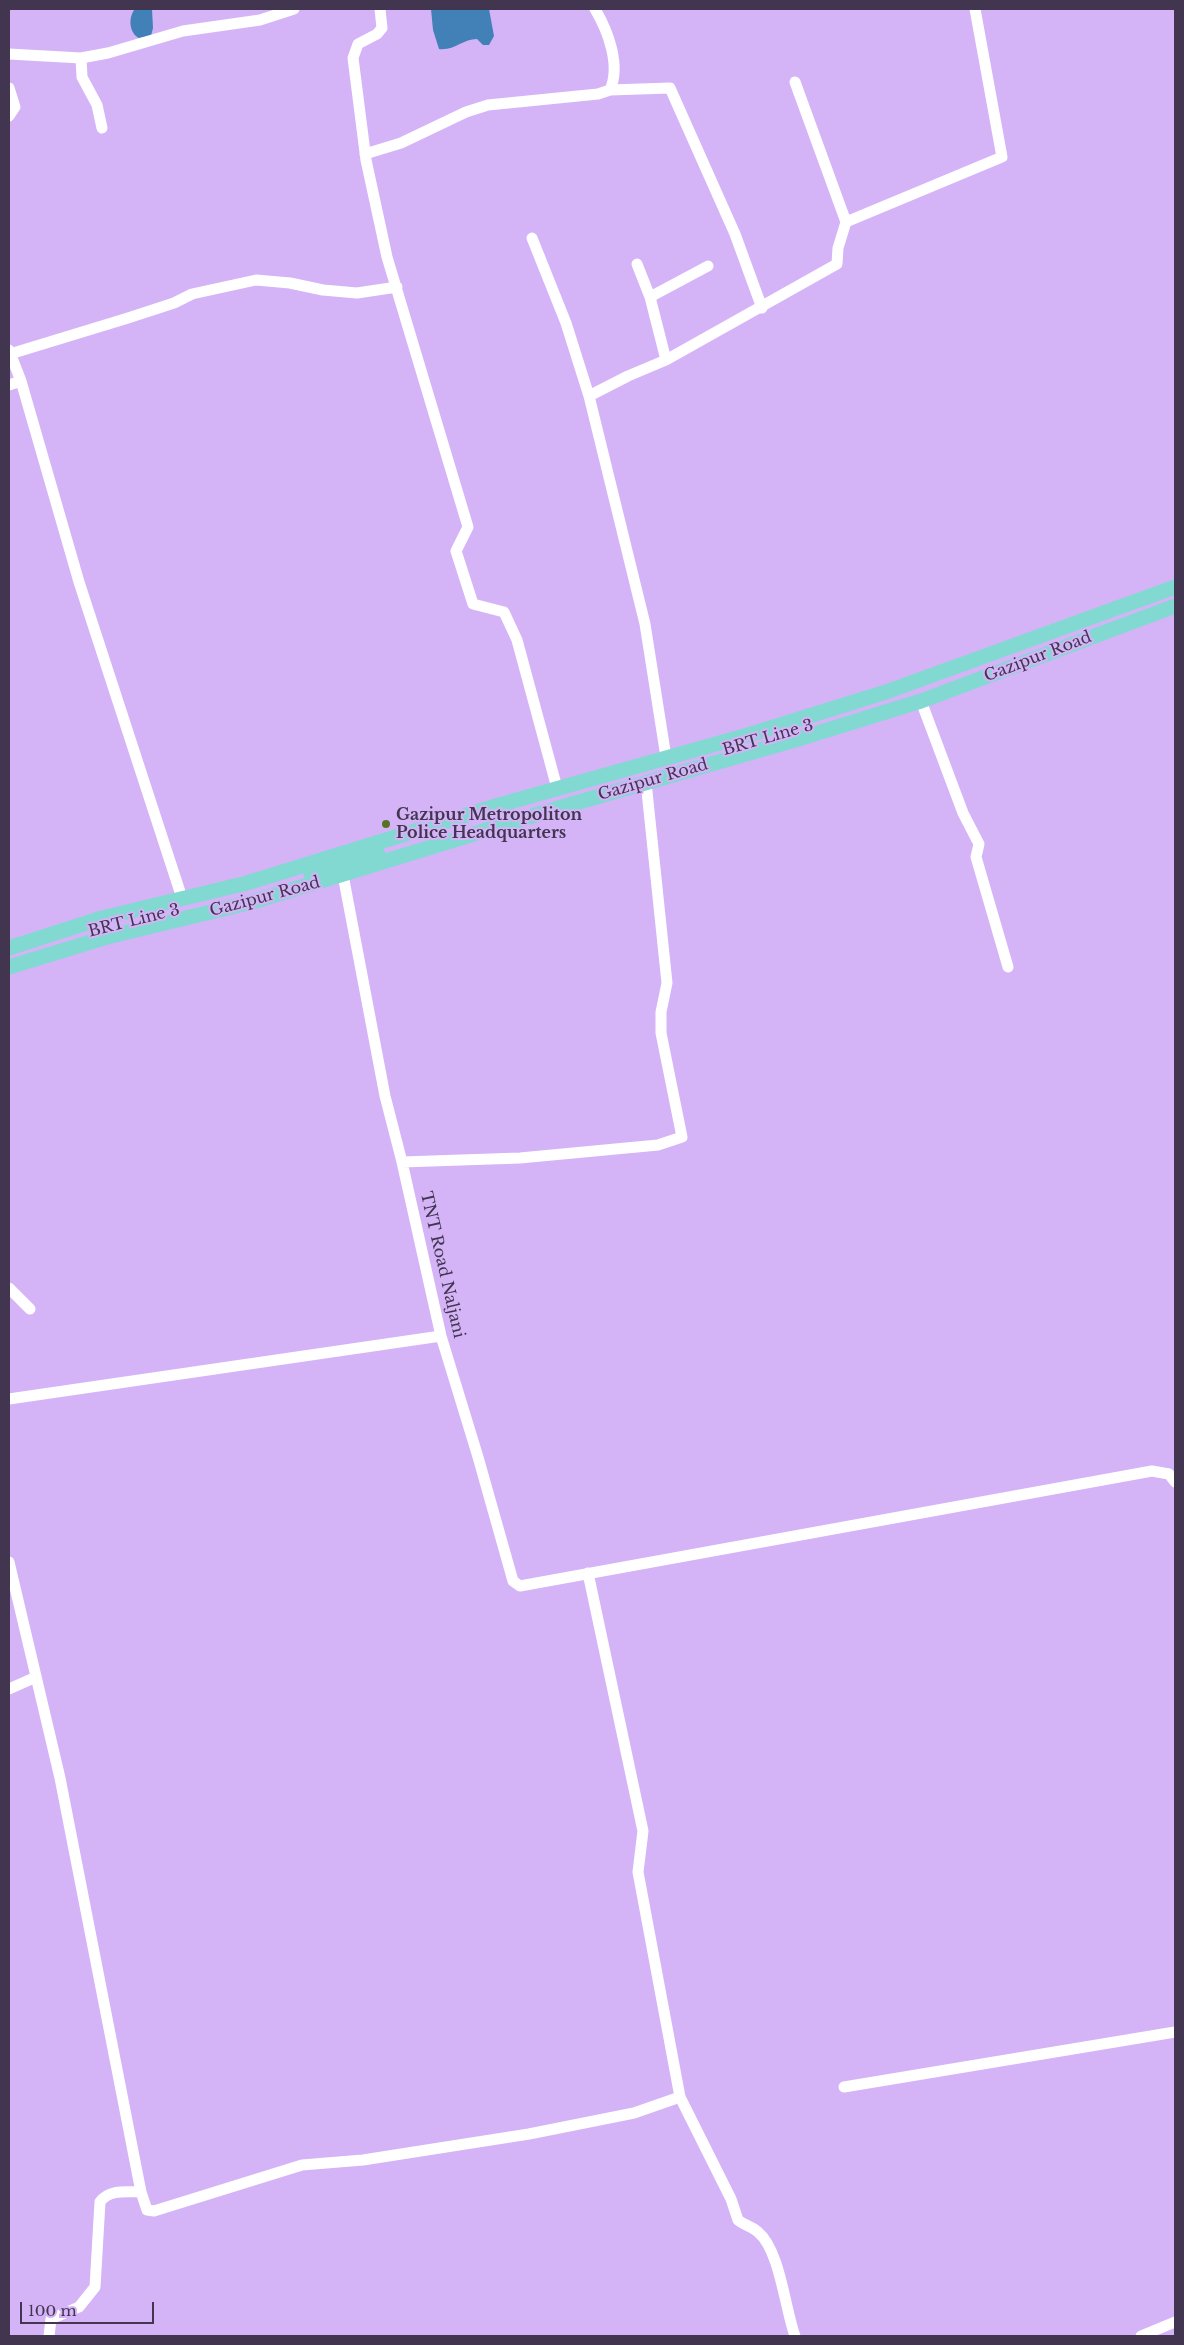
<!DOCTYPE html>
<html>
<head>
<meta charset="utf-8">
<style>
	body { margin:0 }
	#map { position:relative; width:1184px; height:2345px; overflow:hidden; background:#d4b4f7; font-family:"Libre Baskerville",serif }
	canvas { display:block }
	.frame { position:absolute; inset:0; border:10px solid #423550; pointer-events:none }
	.scale { position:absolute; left:20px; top:2302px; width:134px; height:22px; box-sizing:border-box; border:2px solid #423550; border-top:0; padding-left:6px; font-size:15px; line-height:18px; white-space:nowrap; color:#423550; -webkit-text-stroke:4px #d4b4f7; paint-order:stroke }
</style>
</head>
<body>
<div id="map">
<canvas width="1184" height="2345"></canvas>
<div class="frame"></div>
<div class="scale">100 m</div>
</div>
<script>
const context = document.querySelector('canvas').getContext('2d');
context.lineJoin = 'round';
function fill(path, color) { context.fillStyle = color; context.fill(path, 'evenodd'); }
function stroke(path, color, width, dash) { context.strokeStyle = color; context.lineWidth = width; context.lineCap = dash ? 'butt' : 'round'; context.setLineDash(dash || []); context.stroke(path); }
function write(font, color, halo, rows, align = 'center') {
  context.font = font + ' "Libre Baskerville",serif'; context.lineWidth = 4; context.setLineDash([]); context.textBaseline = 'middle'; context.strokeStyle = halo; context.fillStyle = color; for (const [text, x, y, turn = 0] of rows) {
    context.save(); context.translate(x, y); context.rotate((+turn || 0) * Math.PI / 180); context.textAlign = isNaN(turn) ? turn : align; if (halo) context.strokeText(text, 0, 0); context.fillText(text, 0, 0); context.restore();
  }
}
fill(new Path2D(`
	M135,9H152L153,28L151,36L139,38C129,33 128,17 135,9Z
	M431,9H489L494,36L489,45H483L477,39C463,39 454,51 439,49L433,30Z`), '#4181b7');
stroke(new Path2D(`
	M380,9L382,28L377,34L358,44L353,58L366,160L387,257L468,527L456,551L473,604L504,612L517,640L557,788
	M9,54L81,58L108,53L183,31L260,20L294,9
	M81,58L82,77L97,105L102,128
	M9,88L15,107L9,116
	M610,90L670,88L735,234L762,308
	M365,154L401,143L466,112L488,105L598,94L610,90C621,65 608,31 595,9
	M846,222L1002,157L975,9
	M532,238L566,323L589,396L645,624L666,757
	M637,264L650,297L666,360
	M650,297L708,266
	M9,350L21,381L79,582L182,898
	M10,354L128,318L174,303L192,294L256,280L290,283L323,290L357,293L397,287
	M9,385L21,381
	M589,396L628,376L666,360L837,264L838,248L846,222L795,82
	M921,701L963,813L979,844L976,857L1008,967
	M343,875L385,1096L402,1162L441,1336L478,1457L513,1581L520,1586L1152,1471L1169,1474L1175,1482
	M402,1162L520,1158L658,1145L682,1137L661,1033V1012L667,983L646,782
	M9,1288L30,1309
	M9,1399L441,1336
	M9,1562L60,1778L141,2192L147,2210L154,2211L302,2165L363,2160L529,2134L634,2113L680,2097
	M588,1573L643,1831L638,1872L680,2097L731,2199L738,2220C744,2225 753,2227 758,2232C780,2250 785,2309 795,2336
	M9,1689L36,1677
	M844,2087L1175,2032
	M49,2336L51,2319L79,2307L95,2287L100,2202C109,2189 127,2192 141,2192
	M1141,2336L1175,2322`), '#fff', 11);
stroke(new Path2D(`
	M311,874L378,854
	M9,948L102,918L247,883L499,805L748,735L886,692L1175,587
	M9,967L107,937L252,902L565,806L795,740L921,701L1175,606`), '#82d9d1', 15);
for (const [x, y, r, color] of [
	[386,824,5,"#577225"]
]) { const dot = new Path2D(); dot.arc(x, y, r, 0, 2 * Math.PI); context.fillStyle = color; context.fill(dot); stroke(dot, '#d4b4f7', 2); }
write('16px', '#423550', '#d4b4f7', [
	["Gazipur Road",1038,657,-21],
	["BRT Line 3",768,738,-16],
	["Gazipur Road",653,780,-16],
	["Gazipur Road",265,897,-15],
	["BRT Line 3",134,921,-14],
	["TNT Road Naljani",442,1265,77]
]);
write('bold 16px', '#423550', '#d4b4f7', [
	["Gazipur Metropoliton",396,815],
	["Police Headquarters",396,833]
], 'left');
</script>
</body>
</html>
